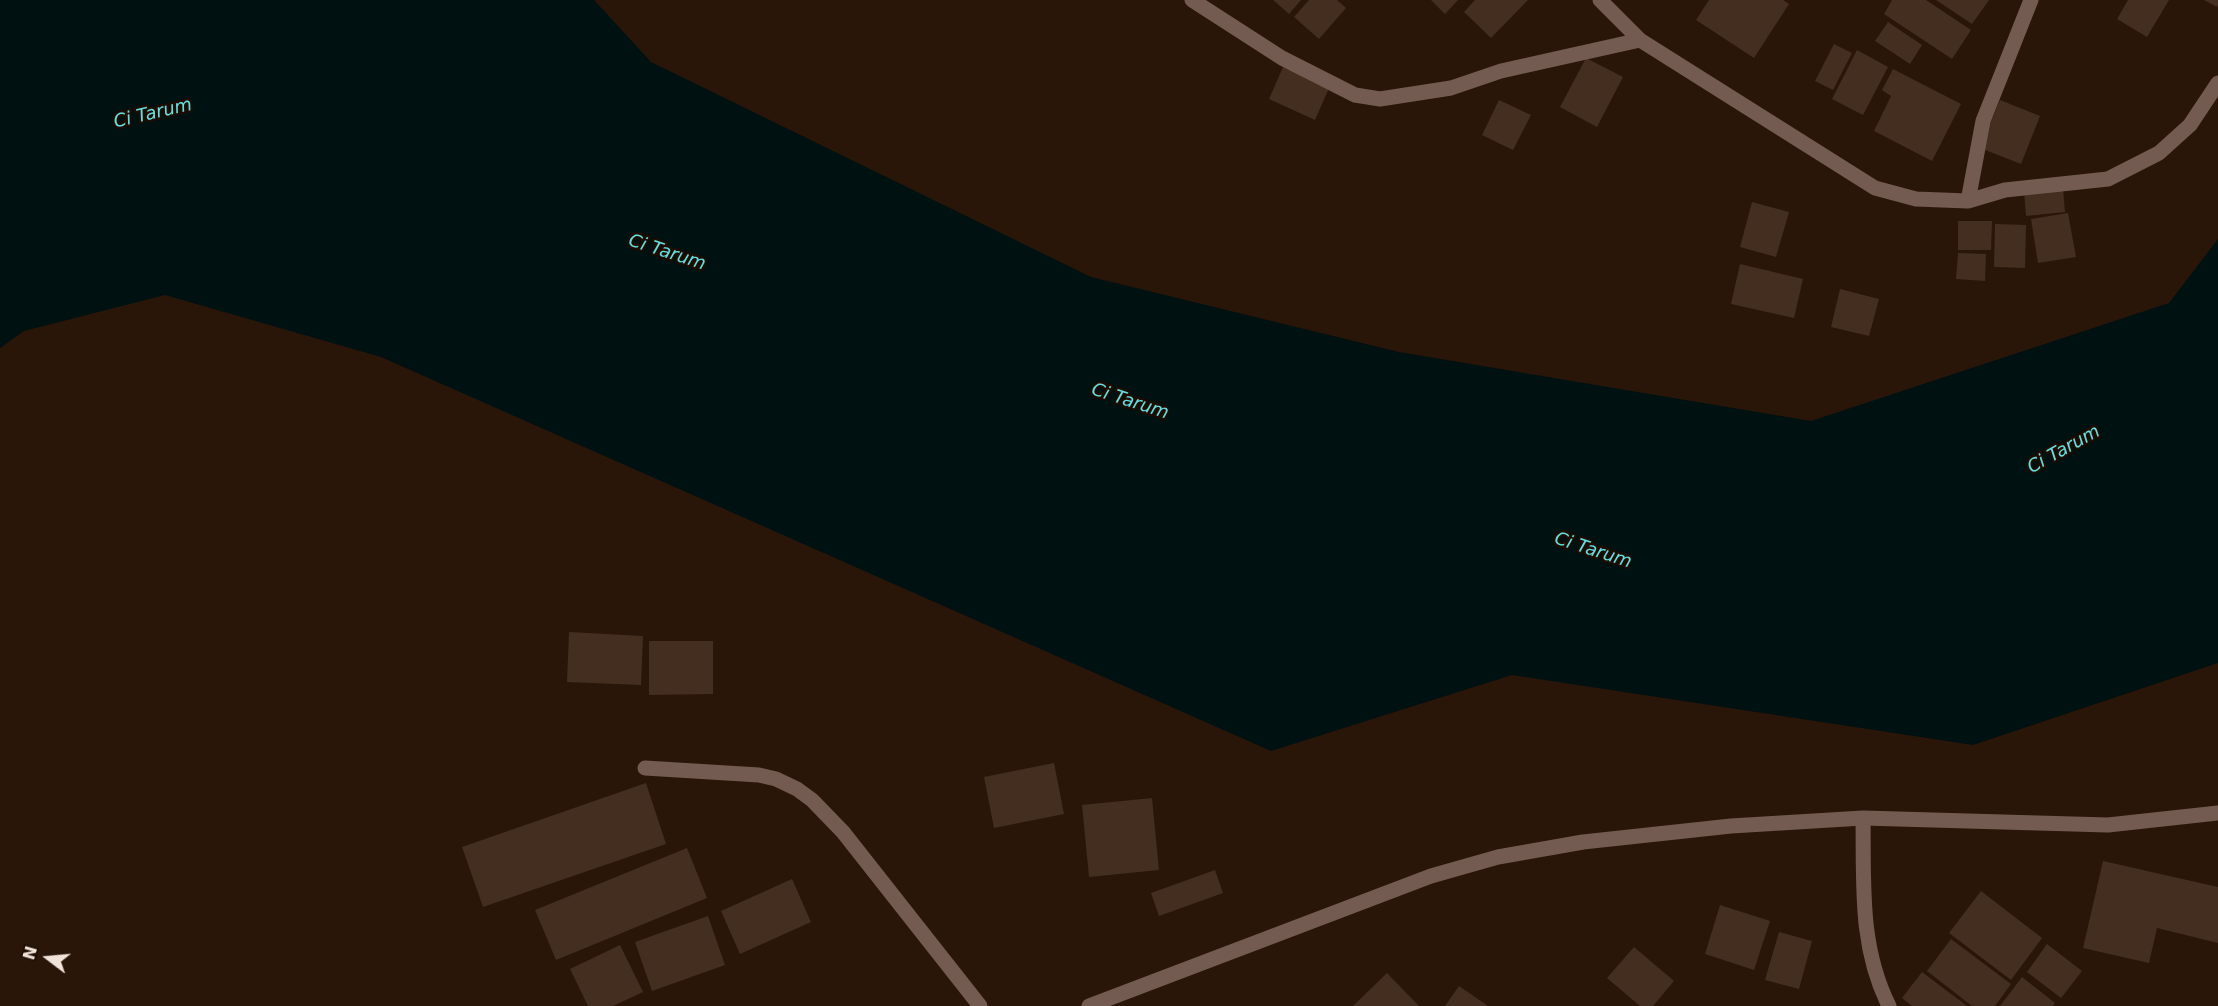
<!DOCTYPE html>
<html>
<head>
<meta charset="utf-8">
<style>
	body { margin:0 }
	#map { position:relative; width:2218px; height:1006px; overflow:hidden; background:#2a1609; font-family:"DejaVu Sans",sans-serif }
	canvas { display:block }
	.north { position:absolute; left:18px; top:928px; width:60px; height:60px; -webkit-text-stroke:4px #200d02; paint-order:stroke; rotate:286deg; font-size:16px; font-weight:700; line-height:24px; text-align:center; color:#f1e3da }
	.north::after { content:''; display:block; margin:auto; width:21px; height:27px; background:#f1e3da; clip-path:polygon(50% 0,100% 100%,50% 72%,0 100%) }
</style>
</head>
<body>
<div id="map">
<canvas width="2218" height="1006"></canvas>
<div class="north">N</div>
</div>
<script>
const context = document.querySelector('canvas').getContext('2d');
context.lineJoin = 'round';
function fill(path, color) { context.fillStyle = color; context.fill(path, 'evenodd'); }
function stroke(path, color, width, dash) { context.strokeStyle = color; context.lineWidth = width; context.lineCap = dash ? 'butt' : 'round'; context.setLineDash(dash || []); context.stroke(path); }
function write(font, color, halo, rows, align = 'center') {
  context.font = font + ' "DejaVu Sans",sans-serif'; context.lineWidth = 4.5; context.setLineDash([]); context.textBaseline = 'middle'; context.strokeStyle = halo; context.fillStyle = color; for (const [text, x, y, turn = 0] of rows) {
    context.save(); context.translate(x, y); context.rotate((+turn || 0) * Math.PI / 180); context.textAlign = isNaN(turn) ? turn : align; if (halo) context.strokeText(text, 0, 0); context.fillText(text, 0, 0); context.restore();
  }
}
fill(new Path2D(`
	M0,0H594L651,62L1091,277L1399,352L1811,421L2169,303L2218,239V663L1973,745L1512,675L1271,751L381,357L165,295L24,331L0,348Z`), '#001112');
fill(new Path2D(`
	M1273,0H1301L1289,14Z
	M1309,0H1337L1346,8L1319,39L1294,17Z
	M1431,0H1458L1445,14Z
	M1475,0H1528L1491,38L1464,12Z
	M1709,0H1783L1789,4L1754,58L1696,20Z
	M1892,0H1926L1971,30L1952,59L1884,14Z
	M1936,0H1989L1972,24Z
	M2128,0H2169L2147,37L2117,19Z
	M2204,0H2218V5L2217,7Z
	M1888,22L1922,45L1910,64L1875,41Z
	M1834,44L1852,53L1833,90L1815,81Z
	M1857,50L1888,67L1863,115L1832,99Z
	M1586,58L1623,77L1597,127L1560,107Z
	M1283,67L1329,88L1315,120L1269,99Z
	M1893,69L1961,104L1932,161L1874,131L1891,96L1882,90Z
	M1499,100L1531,115L1513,150L1482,135Z
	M2000,100L2040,116L2021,164L1980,148Z
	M2063,188L2065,212L2026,216L2024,191Z
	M1752,202L1789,212L1776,257L1740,247Z
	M2068,213L2076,257L2038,263L2031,219Z
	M1958,221H1992L1991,250H1958Z
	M1995,224L2026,225L2025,268L1994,267Z
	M1958,253L1986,254L1985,281L1956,279Z
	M1740,264L1803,279L1794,318L1731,304Z
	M1840,289L1879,299L1869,336L1831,327Z
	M569,632L643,636L641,685L567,682Z
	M649,641H713V694L649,695Z
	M1054,763L1064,814L994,828L984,777Z
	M646,783L666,844L483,907L462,847Z
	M1152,798L1159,870L1089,877L1082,805Z
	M687,848L707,898L556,960L535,910Z
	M2103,861L2218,887V943L2157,928L2149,963L2083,948Z
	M1215,870L1223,893L1159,916L1151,893Z
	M792,879L811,922L740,954L721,911Z
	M1981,891L2042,938L2011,980L1949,933Z
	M1720,905L1770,921L1754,970L1705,954Z
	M708,916L725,965L652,991L635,942Z
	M1779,932L1812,941L1799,989L1765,980Z
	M1951,939L2011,984L1995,1006H1972L1927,971Z
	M2047,944L2082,971L2061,998L2027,972Z
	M620,945L643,992L613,1006H588L570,969Z
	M1634,947L1674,981L1653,1006H1640L1607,978Z
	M1922,972L1967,1006H1912L1902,998Z
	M1387,973L1419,1006H1353Z
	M2022,977L2055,1003L2053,1006H2000Z
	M1459,986L1488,1006H1445Z`), '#432e1f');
stroke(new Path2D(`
	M645,768L759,775L776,779L797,789L812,800L843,832L980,1006`), '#745b51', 15);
stroke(new Path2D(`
	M1192,0L1282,58L1355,95L1380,99L1451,88L1501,71L1640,40
	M1600,0L1640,40L1875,188L1916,199L1968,201L2005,190L2108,179L2159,153L2190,125L2218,83
	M1968,201L1983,121L2031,0
	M1863,818C1864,884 1859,946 1889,1006
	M1089,1006L1431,876L1498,857L1583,842L1731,826L1863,818L2108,825L2218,813`), '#745b51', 15);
write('italic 18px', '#64e0e4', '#200d02', [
	["Ci Tarum",153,114,-13],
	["Ci Tarum",667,253,18],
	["Ci Tarum",1130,402,18],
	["Ci Tarum",2064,450,-29],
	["Ci Tarum",1593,551,18]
]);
</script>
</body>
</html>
